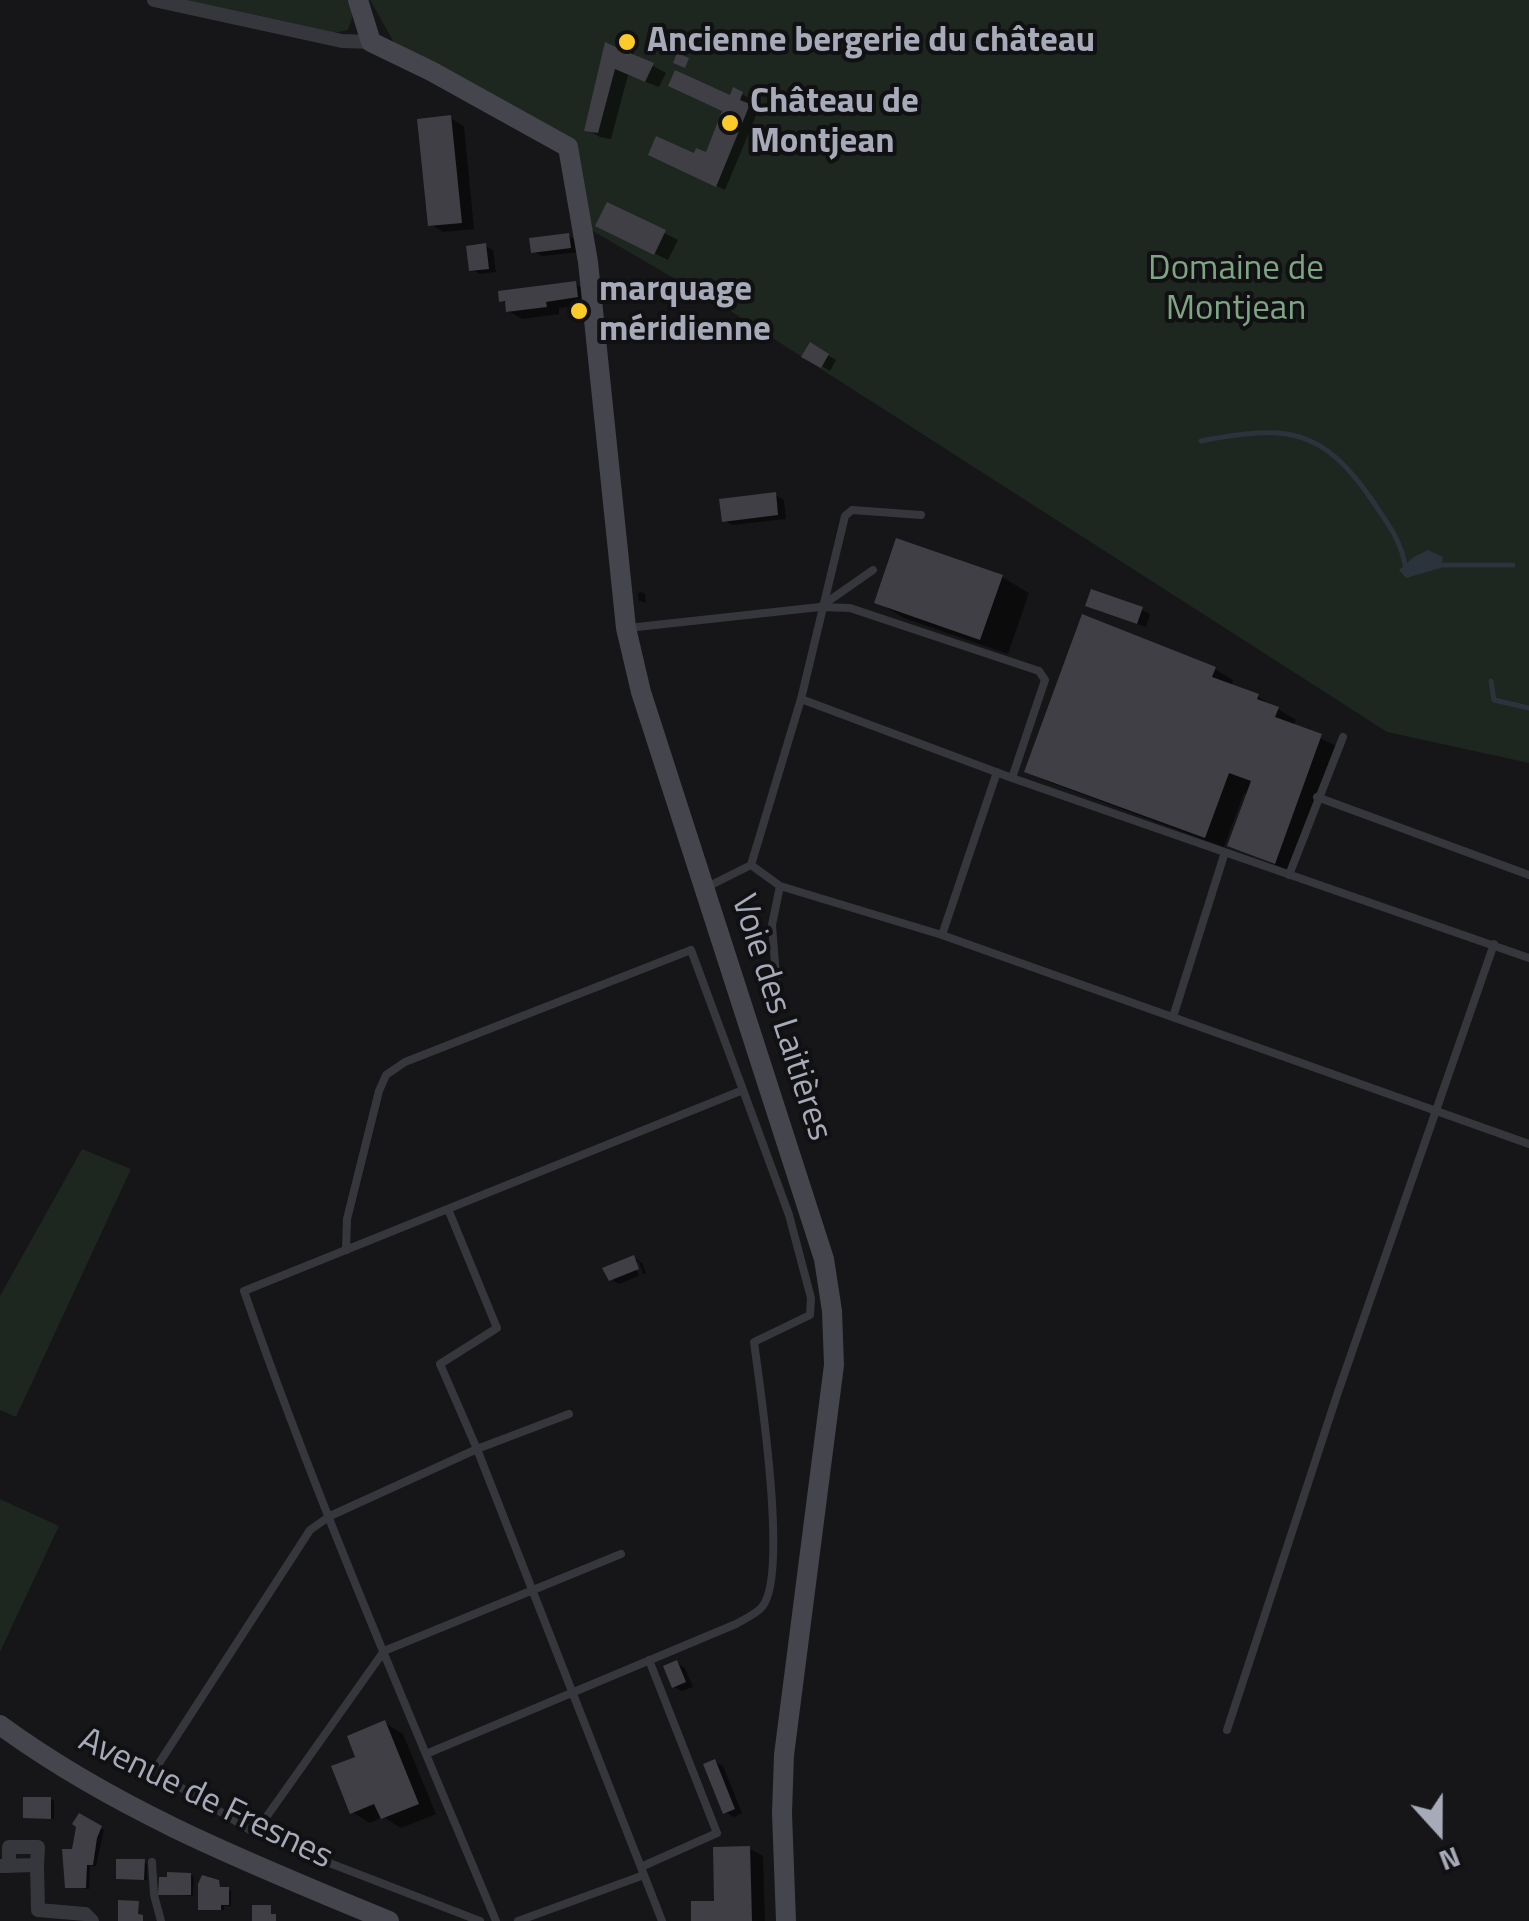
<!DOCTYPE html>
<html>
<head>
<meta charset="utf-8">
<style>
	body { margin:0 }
	#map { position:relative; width:1529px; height:1921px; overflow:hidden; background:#161518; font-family:"Titillium Web",sans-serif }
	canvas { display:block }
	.north { position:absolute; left:1389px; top:1781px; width:100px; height:100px; -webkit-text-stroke:8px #111013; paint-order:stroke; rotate:159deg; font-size:28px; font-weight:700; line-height:40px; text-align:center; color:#a7aab8 }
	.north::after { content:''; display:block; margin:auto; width:35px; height:45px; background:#a7aab8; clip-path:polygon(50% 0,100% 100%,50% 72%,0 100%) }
</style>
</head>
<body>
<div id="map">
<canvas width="1529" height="1921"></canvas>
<div class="north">N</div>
</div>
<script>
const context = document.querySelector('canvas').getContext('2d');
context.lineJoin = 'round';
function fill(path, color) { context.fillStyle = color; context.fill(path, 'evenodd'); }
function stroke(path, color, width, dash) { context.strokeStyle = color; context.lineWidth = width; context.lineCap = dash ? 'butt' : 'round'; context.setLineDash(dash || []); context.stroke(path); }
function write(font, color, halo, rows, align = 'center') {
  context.font = font + ' "Titillium Web",sans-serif'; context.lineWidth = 8; context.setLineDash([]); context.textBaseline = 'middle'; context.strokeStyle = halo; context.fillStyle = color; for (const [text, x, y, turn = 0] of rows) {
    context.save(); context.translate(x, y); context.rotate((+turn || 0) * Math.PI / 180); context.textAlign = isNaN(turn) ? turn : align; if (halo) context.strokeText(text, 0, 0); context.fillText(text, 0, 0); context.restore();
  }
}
fill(new Path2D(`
	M183,0H349L353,15L348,30L333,33Z
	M370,0H1529V763L1387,732L732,312L591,230L577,153L396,46Z
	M82,1149L131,1169L16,1417L0,1410V1296Z
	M0,1499L59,1526L0,1652Z`), '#1d261f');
fill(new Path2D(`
	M1428,550L1443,557L1441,568L1406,578L1399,570L1414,557Z`), '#2b333c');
fill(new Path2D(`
	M626,33L639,39L633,55L666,73L659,87L628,75L611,139L600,137L586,129Z
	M742,94L750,99L748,105L758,111L725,190L659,158L708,155L731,98Z
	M450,118L464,126L474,229L443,232L430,224Z
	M608,205L678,240L668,260L611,232Z
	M569,236L577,241L579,252L542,256L533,251Z
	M485,246L493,250L496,272L480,274L471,269Z
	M575,284L588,291L590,304L559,308V314L522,319L508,311V304L502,301Z
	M811,345L836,360L830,371L805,356Z
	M775,495L784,500L786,519L732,525L724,520Z
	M1002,577L1029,593L1008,654L904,618L877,602Z
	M641,592L645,594L646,603L639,601L638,593Z
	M1096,610H1142L1150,614L1146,627Z
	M1215,669L1233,680L1231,686L1257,696L1296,720L1293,726L1339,747L1294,873L1230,845L1249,794L1244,793L1224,847L1046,781L1027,771Z
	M634,1258L642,1263L646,1273L643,1274L639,1262H634L639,1276L619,1284L610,1279Z
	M677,1663L685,1668L693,1687L682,1691L674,1687Z
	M385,1723L403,1734L436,1814L401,1828L383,1817L370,1823L352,1812L358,1758Z
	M715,1762L723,1766L742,1813L734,1817L725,1812Z
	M51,1800L54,1801V1819L26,1817Z
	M80,1816L104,1830L96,1866H90L89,1889L67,1886Z
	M750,1849L763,1856L765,1921H694L721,1907Z
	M144,1862L147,1864V1880L119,1878Z
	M190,1875L194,1877L193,1896L161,1894Z
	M218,1882L222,1890L231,1891V1906H224V1910L201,1908Z`), '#0007');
stroke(new Path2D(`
	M1201,441C1287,425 1322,426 1374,503C1387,523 1401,540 1405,565
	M1442,565H1513
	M1491,681L1494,700L1529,708`), '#2b333c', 5);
fill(new Path2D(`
	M624,30L637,35L630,53L654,63L645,82L615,69L598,133L584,131L605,42L618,48Z
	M677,53L689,58L685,68L673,63Z
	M675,70L730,95L733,87L743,92L740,100L750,104L716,187L648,155L656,136L694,153L696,148L706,152L722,111L668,86Z
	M451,115L462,223L428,226L417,119Z
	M607,202L666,230L654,255L595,226Z
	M569,233L571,248L531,253L529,238Z
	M486,243L489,269L469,271L466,246Z
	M576,281L578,297L546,302L547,307L506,312L505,301L499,302L498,291Z
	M810,342L829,354L821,368L801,357Z
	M776,492L778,515L722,522L719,499Z
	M896,538L1003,575L980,640L874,603Z
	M1091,589L1143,607L1137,624L1085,606Z
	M1082,614L1216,667L1212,677L1259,694L1257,699L1279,707L1275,717L1322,734L1275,864L1227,846L1251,781L1229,773L1205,838L1024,772Z
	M634,1255L639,1269L609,1281L602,1268Z
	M677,1660L686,1682L672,1688L663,1666Z
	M385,1720L419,1804L381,1819L374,1804L350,1814L331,1766L355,1757L347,1736Z
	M715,1759L735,1809L723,1814L703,1764Z
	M23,1797H51V1819L23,1818Z
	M79,1813L102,1826L97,1838L93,1865H87L86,1888H65L62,1849H72L76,1827L72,1824Z
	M750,1846L752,1921H691V1901H714L713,1847Z
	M116,1859H145L144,1880L116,1879Z
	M167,1872L191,1873V1895H158L159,1877H167Z
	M202,1875L219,1880L220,1887H229V1905H221V1910H198V1884Z
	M118,1900L139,1901L138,1914L143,1915V1921H118Z
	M252,1905H271V1914H276V1921H252Z`), '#403f45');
stroke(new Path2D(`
	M820,607L873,570
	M628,628L820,607L850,608L1039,671L1045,680L1012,778
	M801,699L845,516L852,510L921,515
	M1317,797L1529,875
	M751,865L780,886L942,935L1529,1144
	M1289,875L1343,737
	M707,887L751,865L801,699L1012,778L1529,958
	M942,935L997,772
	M777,989L772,925L780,886
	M1173,1017L1225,852
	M448,1209L497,1328L440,1364L477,1449L644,1875
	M346,1250L347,1219L379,1091L386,1075L405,1062L691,950L743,1090
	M569,1414L477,1449L330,1516L310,1530L154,1771L255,1833L384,1651L621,1554
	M1227,1730L1337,1395L1494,944
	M426,1754L736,1624C743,1620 756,1614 762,1607C789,1576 760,1388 754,1342L810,1315L811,1298L789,1215L743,1090L244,1291C318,1504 409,1713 496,1921
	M306,1854L480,1921
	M152,1862L154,1895L161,1921
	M641,1867L717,1833L649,1660
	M518,1921L644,1875L662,1921`), '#36373d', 8);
stroke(new Path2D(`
	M154,0L342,41L371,42
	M0,1866L37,1865L38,1910L85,1914L92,1921
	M9,1866V1847H38L37,1865`), '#36373d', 14);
stroke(new Path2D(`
	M358,0L371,42L431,71L568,147L588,262L626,628L641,692L824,1259L832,1311L834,1365L784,1755L782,1813L786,1921
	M0,1725C119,1812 254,1865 389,1921`), '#44454d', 20);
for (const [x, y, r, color] of [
	[627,42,10,"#fccb29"],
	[730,123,10,"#fccb29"],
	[579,311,10,"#fccb29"]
]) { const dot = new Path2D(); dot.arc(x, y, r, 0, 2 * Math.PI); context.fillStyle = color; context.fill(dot); stroke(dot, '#111013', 4); }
write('bold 35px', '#a7aab8', '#111013', [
	["Ancienne bergerie du château",647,42],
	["Château de",750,103],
	["Montjean",750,143],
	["marquage",599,291],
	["méridienne",599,331]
], 'left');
write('35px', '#7da583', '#111013', [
	["Domaine de",1236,270],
	["Montjean",1236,310]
]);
write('35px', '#a7aab8', '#111013', [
	["Voie des Laitières",780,1018,72],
	["Avenue de Fresnes",205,1800,26]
]);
</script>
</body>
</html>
